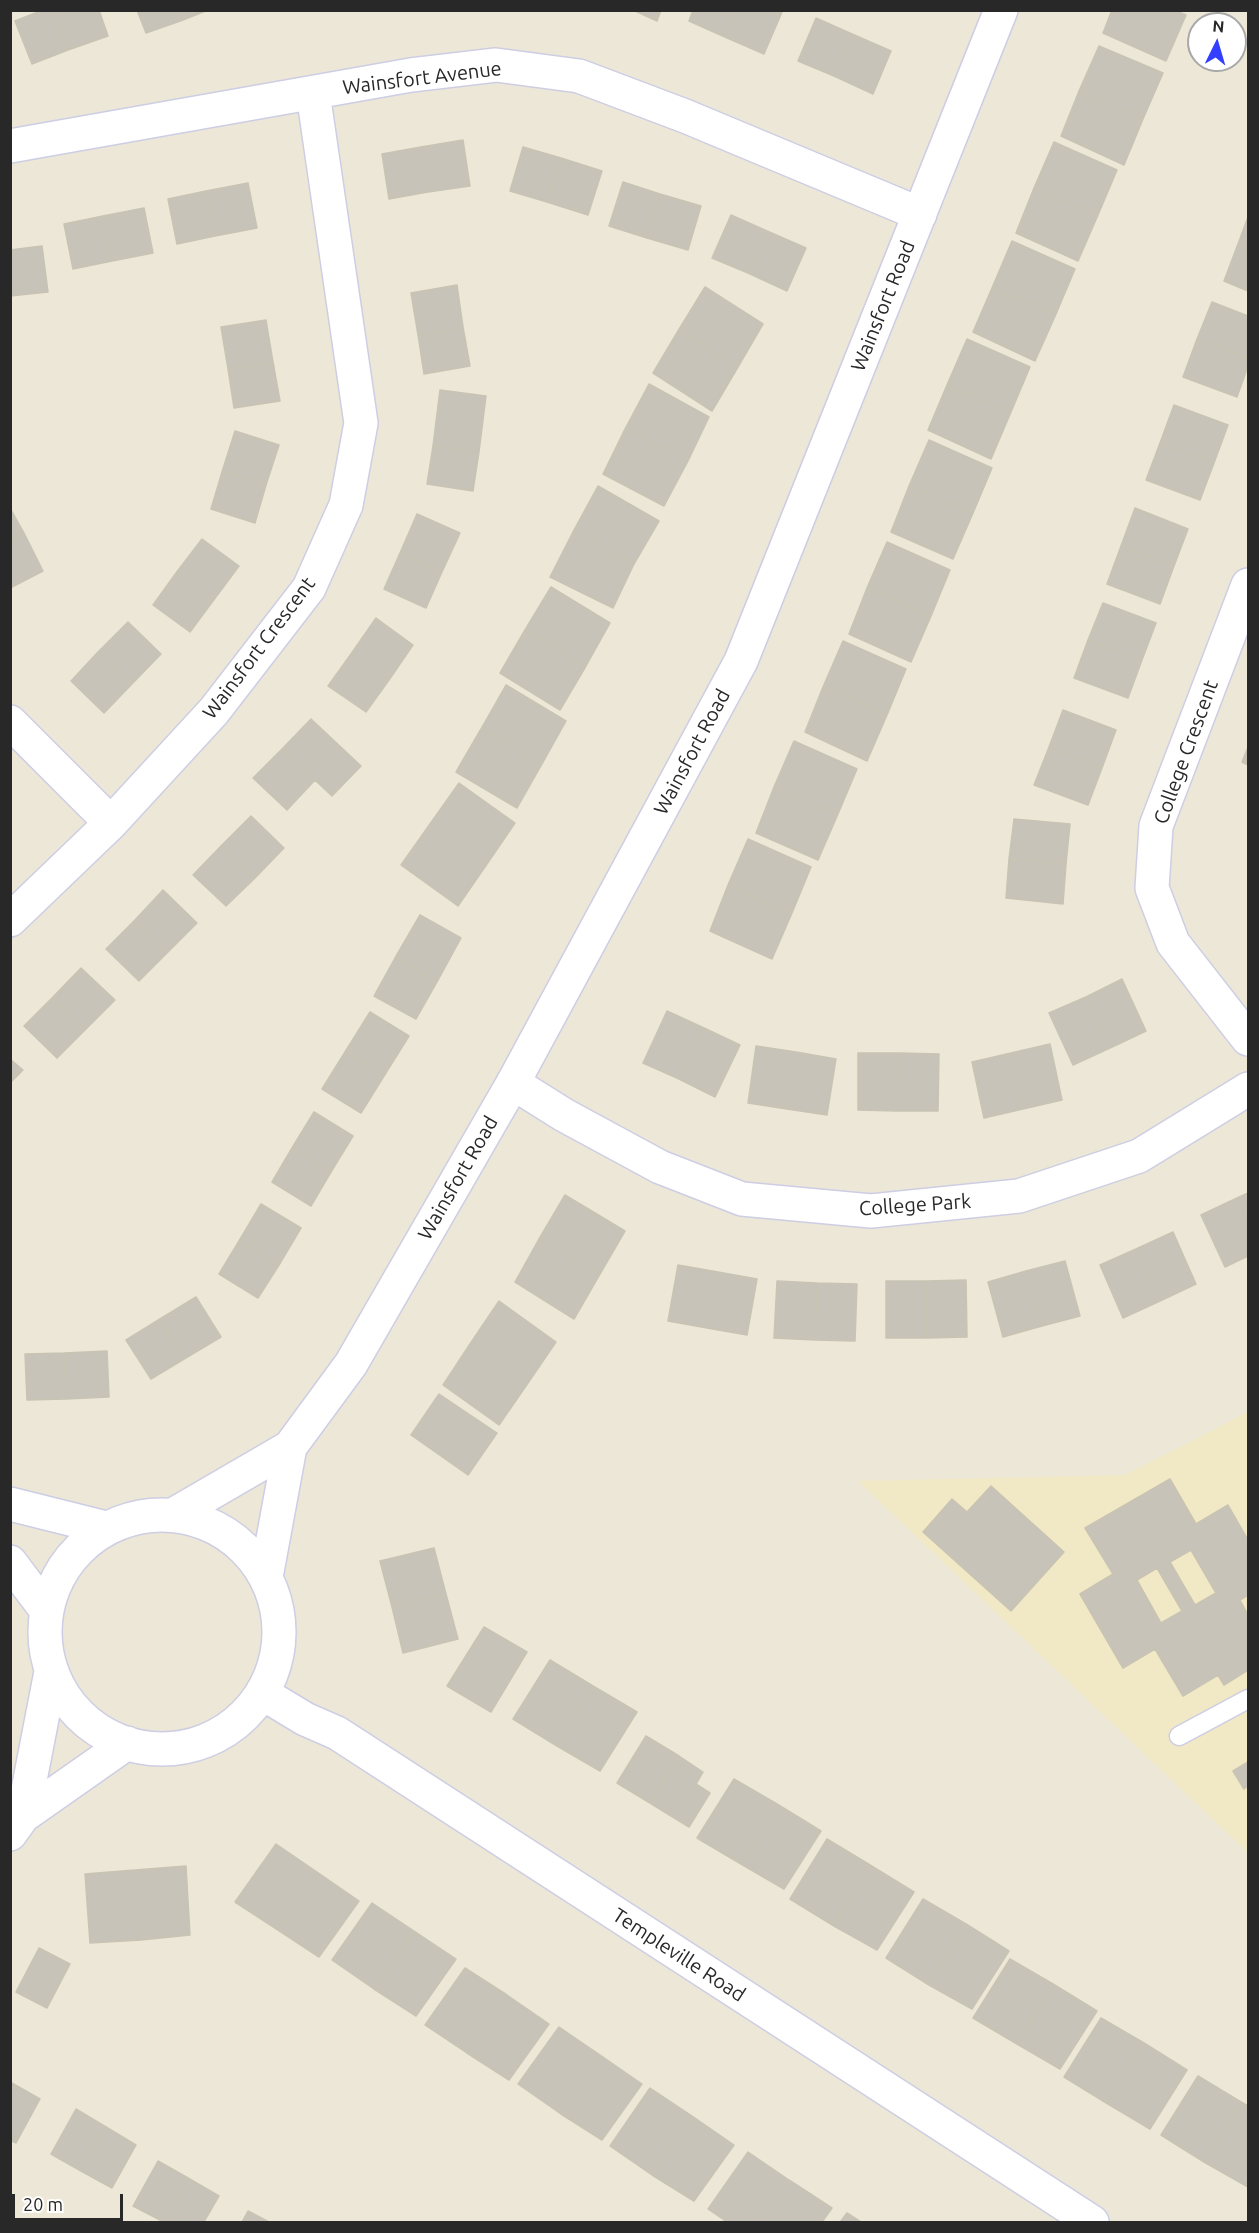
<!DOCTYPE html>
<html>
<head>
<meta charset="utf-8">
<style>
	body { margin:0 }
	#map { position:relative; width:1259px; height:2233px; overflow:hidden; background:#ede7d8; font-family:Ubuntu,sans-serif }
	canvas { display:block }
	.frame { position:absolute; inset:0; border:12px solid #282828; pointer-events:none }
	.north { position:absolute; left:1187px; top:12px; width:60px; height:60px; box-sizing:border-box; background:#fff; border:2px solid #a9a9a9; border-radius:50%; rotate:5deg; font-size:16px; font-weight:700; line-height:24px; text-align:center; color:#282828 }
	.north::after { content:''; display:block; margin:auto; width:21px; height:27px; background:#333eff; clip-path:polygon(50% 0,100% 100%,50% 72%,0 100%) }
	.scale { position:absolute; left:12px; top:2194px; width:111px; height:27px; box-sizing:border-box; border:3px solid #282828; border-top:0; padding-left:8px; font-size:18px; line-height:21px; white-space:nowrap; color:#282828; -webkit-text-stroke:4px #fff; paint-order:stroke }
</style>
</head>
<body>
<div id="map">
<canvas width="1259" height="2233"></canvas>
<div class="frame"></div>
<div class="north">N</div>
<div class="scale">20 m</div>
</div>
<script>
const context = document.querySelector('canvas').getContext('2d');
context.lineJoin = 'round';
function fill(path, color) { context.fillStyle = color; context.fill(path, 'evenodd'); }
function stroke(path, color, width, dash) { context.strokeStyle = color; context.lineWidth = width; context.lineCap = dash ? 'butt' : 'round'; context.setLineDash(dash || []); context.stroke(path); }
function write(font, color, halo, rows, align = 'center') {
  context.font = font + ' Ubuntu,sans-serif'; context.lineWidth = 4.5; context.setLineDash([]); context.textBaseline = 'middle'; context.strokeStyle = halo; context.fillStyle = color; for (const [text, x, y, turn = 0] of rows) {
    context.save(); context.translate(x, y); context.rotate((+turn || 0) * Math.PI / 180); context.textAlign = isNaN(turn) ? turn : align; if (halo) context.strokeText(text, 0, 0); context.fillText(text, 0, 0); context.restore();
  }
}
fill(new Path2D(`
	M1248,1412V1853L858,1481L1125,1475Z`), '#f1e8c5');
const building = new Path2D(`
	M43,10H53L68,50L32,64L15,21Z
	M53,10H99L108,36L68,50Z
	M137,10H179L183,20L146,33Z
	M179,10H208L183,20Z
	M633,10H661L657,21Z
	M693,10H736L725,37L689,21Z
	M736,10L782,12L764,54L725,37Z
	M1112,10H1174L1186,15L1166,61L1103,33Z
	M816,18L852,34L834,76L798,61Z
	M852,34L891,51L873,94L834,76Z
	M1099,46L1163,73L1143,119L1079,91Z
	M1079,91L1143,119L1124,165L1061,136Z
	M463,140L470,186L428,192L421,147Z
	M1054,142L1117,170L1098,215L1034,188Z
	M421,147L428,192L389,199L382,154Z
	M523,147L561,158L547,202L510,191Z
	M561,158L602,171L588,215L547,202Z
	M623,182L660,194L647,238L609,226Z
	M248,183L257,228L215,236L206,191Z
	M1034,188L1098,215L1078,261L1016,233Z
	M206,191L215,236L177,244L168,199Z
	M660,194L701,206L688,250L647,238Z
	M144,208L153,253L112,261L103,216Z
	M731,215L767,231L748,273L712,258Z
	M103,216L112,261L73,269L64,224Z
	M1248,217V248L1238,244Z
	M767,231L806,248L787,291L748,273Z
	M1012,241L1075,269L1056,314L992,288Z
	M1238,244L1248,248V291L1224,281Z
	M42,246L48,292L10,296V250Z
	M457,285L463,327L418,335L411,293Z
	M705,287L763,324L738,367L678,331Z
	M992,288L1056,314L1035,361L973,332Z
	M1212,302L1248,316V358L1197,339Z
	M266,320L273,362L228,369L221,327Z
	M463,327L470,366L424,374L418,335Z
	M678,331L738,367L712,411L653,373Z
	M967,339L1030,367L1011,412L947,385Z
	M1197,339L1248,358V366L1237,397L1183,377Z
	M273,362L280,401L234,408L228,369Z
	M649,384L709,417L688,461L625,429Z
	M947,385L1011,412L991,459L928,430Z
	M440,390L486,396L479,452L433,446Z
	M1174,405L1228,425L1214,463L1160,443Z
	M625,429L688,461L664,506L603,474Z
	M235,431L279,445L266,485L222,472Z
	M929,440L992,468L973,513L909,486Z
	M1160,443L1214,463L1200,500L1146,480Z
	M433,446L479,452L473,491L427,484Z
	M222,472L266,485L255,523L211,509Z
	M598,486L659,521L634,564L574,530Z
	M909,486L973,513L953,559L891,532Z
	M10,508L24,533L10,540Z
	M1135,508L1188,529L1174,566L1121,546Z
	M417,514L460,533L442,572L400,553Z
	M574,530L634,564L613,608L550,577Z
	M24,533L43,571L10,588V540Z
	M202,539L239,566L213,601L176,573Z
	M887,542L950,570L931,616L867,588Z
	M1121,546L1174,566L1160,604L1107,584Z
	M400,553L442,572L426,608L384,589Z
	M176,573L213,601L190,632L153,605Z
	M551,587L610,623L586,666L525,630Z
	M867,588L931,616L911,662L849,634Z
	M1103,603L1156,623L1142,660L1088,640Z
	M376,618L413,645L389,680L351,654Z
	M128,622L161,654L131,685L98,652Z
	M525,630L586,666L560,710L500,673Z
	M1088,640L1142,660L1128,698L1074,678Z
	M843,641L906,669L887,715L823,687Z
	M98,652L131,685L104,713L71,681Z
	M351,654L389,680L366,712L328,686Z
	M506,685L566,721L542,764L481,729Z
	M823,687L887,715L867,761L805,732Z
	M1063,710L1116,730L1102,768L1049,747Z
	M311,719L361,766L332,796L282,749Z
	M481,729L542,764L517,808L456,772Z
	M794,741L857,769L838,814L774,787Z
	M1049,747L1102,768L1088,805L1034,785Z
	M1248,747V765L1242,762Z
	M282,749L315,780L287,810L253,778Z
	M459,783L515,823L487,864L430,824Z
	M774,787L838,814L818,860L756,833Z
	M251,816L284,848L254,879L221,846Z
	M1014,819L1070,824L1066,864L1009,859Z
	M430,824L487,864L458,906L401,865Z
	M748,839L811,867L792,913L728,885Z
	M221,846L254,879L226,906L193,875Z
	M1009,859L1066,864L1063,904L1006,898Z
	M728,885L792,913L772,959L710,931Z
	M163,890L197,923L167,953L134,921Z
	M420,915L461,938L437,982L395,958Z
	M134,921L167,953L139,981L106,949Z
	M395,958L437,982L416,1019L374,996Z
	M81,968L115,1000L85,1030L52,998Z
	M1122,979L1146,1031L1110,1048L1086,997Z
	M1086,997L1110,1048L1073,1065L1049,1013Z
	M52,998L85,1030L57,1058L24,1026Z
	M667,1011L704,1028L679,1079L643,1063Z
	M370,1012L409,1036L384,1076L345,1052Z
	M704,1028L740,1045L715,1097L679,1079Z
	M1050,1044L1062,1100L1023,1109L1011,1053Z
	M756,1046L796,1052L787,1109L748,1103Z
	M345,1052L384,1076L361,1113L322,1089Z
	M796,1052L836,1059L827,1115L787,1109Z
	M858,1053H899L897,1111L858,1110Z
	M899,1053L939,1054L938,1111H897Z
	M1011,1053L1023,1109L984,1118L972,1062Z
	M10,1059L23,1070L10,1083Z
	M314,1112L353,1136L331,1172L292,1148Z
	M292,1148L331,1172L311,1206L272,1182Z
	M1248,1193V1223L1237,1198Z
	M565,1195L625,1231L600,1274L539,1239Z
	M1237,1198L1248,1223V1256L1225,1267L1201,1215Z
	M261,1204L301,1228L279,1265L239,1241Z
	M1173,1232L1196,1284L1160,1301L1136,1249Z
	M539,1239L600,1274L574,1319L515,1282Z
	M239,1241L279,1265L258,1298L219,1274Z
	M1136,1249L1160,1301L1123,1318L1100,1265Z
	M1065,1261L1080,1316L1042,1326L1026,1271Z
	M678,1265L718,1272L707,1328L668,1321Z
	M1026,1271L1042,1326L1003,1337L988,1282Z
	M718,1272L757,1279L747,1335L707,1328Z
	M966,1280L967,1337L927,1338L926,1281Z
	M777,1281L817,1283L815,1340L774,1338Z
	M886,1281H926L927,1338H886Z
	M817,1283L857,1284L855,1341L815,1340Z
	M196,1297L221,1337L184,1359L160,1319Z
	M499,1301L556,1342L528,1383L470,1344Z
	M160,1319L184,1359L151,1379L126,1340Z
	M470,1344L528,1383L499,1425L443,1385Z
	M107,1351L109,1397L66,1399L64,1353Z
	M64,1353L66,1399L27,1400L25,1354Z
	M439,1394L497,1433L468,1475L411,1435Z
	M1170,1479L1196,1524L1228,1505L1248,1540V1595L1240,1600L1248,1615V1670L1224,1685L1218,1675L1183,1696L1155,1649L1123,1668L1080,1594L1113,1574L1085,1528ZM1191,1550L1216,1593L1195,1605L1170,1562ZM1157,1568L1182,1611L1161,1623L1137,1580Z
	M991,1486L1064,1552L1011,1611L923,1532L952,1499L967,1512Z
	M434,1548L446,1594L392,1607L380,1561Z
	M446,1594L458,1639L403,1653L392,1607Z
	M484,1627L527,1652L491,1712L447,1686Z
	M550,1660L593,1686L557,1746L513,1719Z
	M593,1686L637,1712L600,1771L557,1746Z
	M646,1736L679,1756L650,1803L617,1783Z
	M679,1756L703,1772L696,1784L710,1793L689,1827L650,1803Z
	M1248,1762V1786L1244,1789L1233,1771Z
	M734,1779L777,1804L741,1864L697,1838Z
	M777,1804L821,1831L784,1889L741,1864Z
	M827,1839L870,1865L834,1926L790,1899Z
	M276,1844L317,1872L278,1930L235,1902Z
	M870,1865L914,1892L877,1950L834,1926Z
	M186,1866L190,1935L141,1940L135,1870Z
	M135,1870L141,1940L90,1943L85,1874Z
	M317,1872L359,1901L319,1957L278,1930Z
	M923,1899L966,1924L929,1985L886,1958Z
	M372,1903L414,1931L374,1989L332,1960Z
	M966,1924L1009,1951L972,2009L929,1985Z
	M414,1931L456,1959L416,2016L374,1989Z
	M39,1948L70,1964L47,2008L16,1992Z
	M1010,1959L1053,1984L1017,2044L973,2018Z
	M465,1968L507,1995L467,2053L425,2025Z
	M1053,1984L1097,2011L1060,2069L1017,2044Z
	M507,1995L549,2024L509,2080L467,2053Z
	M1101,2018L1144,2043L1108,2104L1064,2077Z
	M559,2027L600,2055L561,2114L518,2084Z
	M1144,2043L1187,2070L1150,2129L1108,2104Z
	M600,2055L642,2084L602,2140L561,2114Z
	M1198,2076L1241,2102L1204,2162L1161,2135Z
	M10,2082L40,2099L16,2143L10,2140Z
	M650,2088L692,2116L652,2175L610,2146Z
	M1241,2102L1248,2106V2187L1204,2162Z
	M76,2109L106,2127L81,2171L51,2154Z
	M692,2116L734,2145L694,2201L652,2175Z
	M106,2127L136,2145L112,2188L81,2171Z
	M748,2152L789,2180L761,2222H727L708,2209Z
	M158,2161L188,2178L164,2222L133,2206Z
	M188,2178L219,2196L204,2222H164Z
	M789,2180L832,2208L822,2222H761Z
	M248,2211L269,2222H242Z
	M847,2213L861,2222H840Z`);
fill(building, '#c8c3b8');
stroke(building, '#c8c3b2', 1.5);
const lane = new Path2D(`
	M1179,1736L1248,1699`);
const street = new Path2D(`
	M10,146L411,75L496,65L579,76L685,116L920,214
	M1248,585L1156,826L1152,888L1173,943L1248,1039
	M10,722L111,823
	M10,920L111,823L214,711L309,588L346,505L361,423L313,93
	M513,1083L564,1115L660,1167L742,1199L871,1211L1019,1196L1139,1156L1248,1089`);
const secondary = new Path2D(`
	M10,1504L106,1528
	M45 1632a117 117 0 1 1 234 0a117 117 0 1 1-234 0Z
	M173,1515L290,1447L351,1364L513,1083L741,661L1001,10
	M10,1562L47,1611
	M266,1577L290,1447
	M262,1693L305,1719L337,1733L1092,2222
	M23,1816L51,1672
	M10,1834L23,1816L127,1743`);
stroke(lane, '#cdcee3', 21);
stroke(street, '#cdcee3', 36);
stroke(secondary, '#cdcee3', 36);
stroke(lane, '#fff', 18);
stroke(street, '#fff', 33);
stroke(secondary, '#fff', 33);
write('20px', '#282828', '#fff', [
	["Wainsfort Avenue",422,78,-7],
	["Wainsfort Road",883,306,-68],
	["Wainsfort Crescent",259,648,-53],
	["Wainsfort Road",692,752,-62],
	["College Crescent",1186,752,-70],
	["Wainsfort Road",458,1178,-60],
	["College Park",915,1205,-4],
	["Templeville Road",679,1955,33]
]);
</script>
</body>
</html>
